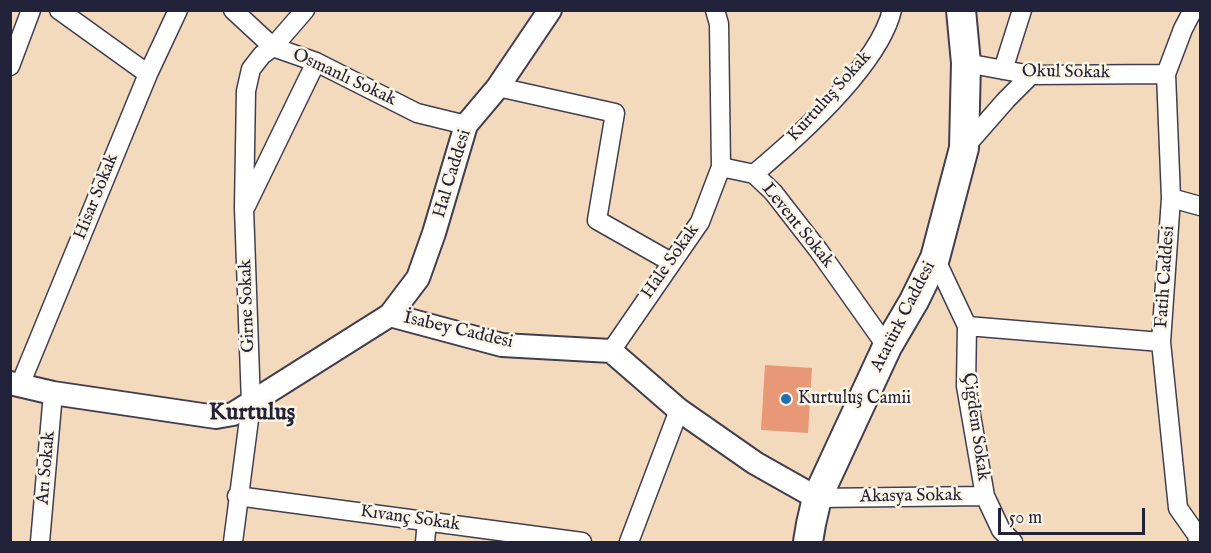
<!DOCTYPE html>
<html>
<head>
<meta charset="utf-8">
<style>
	body { margin:0 }
	#map { position:relative; width:1211px; height:553px; overflow:hidden; background:#f4dabd; font-family:"IM FELL English",serif }
	canvas { display:block }
	.frame { position:absolute; inset:0; border:12px solid #22223b; pointer-events:none }
	.scale { position:absolute; left:998px; top:508px; width:147px; height:27px; box-sizing:border-box; border:3px solid #22223b; border-top:0; padding-left:8px; font-size:18px; line-height:21px; white-space:nowrap; color:#22223b; -webkit-text-stroke:4px #fcf5e5; paint-order:stroke }
</style>
</head>
<body>
<div id="map">
<canvas width="1211" height="553"></canvas>
<div class="frame"></div>
<div class="scale">50 m</div>
</div>
<script>
const context = document.querySelector('canvas').getContext('2d');
context.lineJoin = 'round';
function fill(path, color) { context.fillStyle = color; context.fill(path, 'evenodd'); }
function stroke(path, color, width, dash) { context.strokeStyle = color; context.lineWidth = width; context.lineCap = dash ? 'butt' : 'round'; context.setLineDash(dash || []); context.stroke(path); }
function write(font, color, halo, rows, align = 'center') {
  context.font = font + ' "IM FELL English",serif'; context.lineWidth = 5; context.setLineDash([]); context.textBaseline = 'middle'; context.strokeStyle = halo; context.fillStyle = color; for (const [text, x, y, turn = 0] of rows) {
    context.save(); context.translate(x, y); context.rotate((+turn || 0) * Math.PI / 180); context.textAlign = isNaN(turn) ? turn : align; if (halo) context.strokeText(text, 0, 0); context.fillText(text, 0, 0); context.restore();
  }
}
fill(new Path2D(`
	M765,365L812,368L808,433L761,430Z`), '#e89777');
const minor = new Path2D(`
	M59,10L148,74
	M233,10L273,47L316,62L417,113L466,125
	M715,10L719,24L721,167L754,174L773,192L819,251L887,347
	M1193,10L1183,29L1166,74L1171,198L1161,342L1178,508L1197,535L1198,542
	M966,63L1031,75L1166,74
	M10,66L31,10
	M1003,70L1022,10
	M498,87L615,113L597,220L671,262
	M964,148L1006,100L1031,75
	M754,174C797,138 879,65 892,10
	M1171,198L1200,206
	M246,206L316,62
	M935,258L967,326L966,386L985,496
	M967,326L1161,342
	M611,351L700,222L721,167
	M20,385L148,74L178,10
	M237,496L582,542
	M817,498L985,496L1001,530L1013,542
	M40,542L53,393
	M233,542L251,404L244,208L246,91L251,69L262,55L273,47L305,10
	M425,542L427,521
	M629,542L679,410`);
const tertiary = new Path2D(`
	M390,315L418,278L434,233L466,125L498,87L550,10
	M10,383L53,393L216,417L233,414L390,315L502,345L611,351L679,410L755,463L817,498`);
const primary = new Path2D(`
	M808,542L811,524L817,498L887,347L914,301L935,258L964,148L966,63L961,10`);
stroke(minor, '#423e4e', 21);
stroke(tertiary, '#423e4e', 26);
stroke(primary, '#423e4e', 32);
stroke(minor, '#fff', 18);
stroke(tertiary, '#fff', 22);
stroke(primary, '#fff', 28);
for (const [x, y, r, color] of [
	[786,399,6,"#1f6fb2"]
]) { const dot = new Path2D(); dot.arc(x, y, r, 0, 2 * Math.PI); context.fillStyle = color; context.fill(dot); stroke(dot, '#fcf5e5', 2); }
write('18px', '#22223b', '#fcf5e5', [
	["Okul Sokak",1066,73,1],
	["Osmanlı Sokak",344,78,25],
	["Kurtuluş Sokak",830,97,-48],
	["Hal Caddesi",453,174,-73],
	["Hisar Sokak",97,197,-68],
	["Levent Sokak",797,226,51],
	["Hale Sokak",671,262,-55],
	["Fatih Caddesi",1166,277,-86],
	["Girne Sokak",248,306,-92],
	["Atatürk Caddesi",904,317,-63],
	["İsabey Caddesi",458,331,13],
	["Çiğdem Sokak",975,427,82],
	["Arı Sokak",47,468,-85],
	["Akasya Sokak",911,497,-1],
	["Kıvanç Sokak",410,519,8]
]);
write('18px', '#22223b', '#fcf5e5', [
	["Kurtuluş Camii",798,399]
], 'left');
write('bold 24px', '#22223b', '#fcf5e5', [
	["Kurtuluş",252,414]
]);
</script>
</body>
</html>
